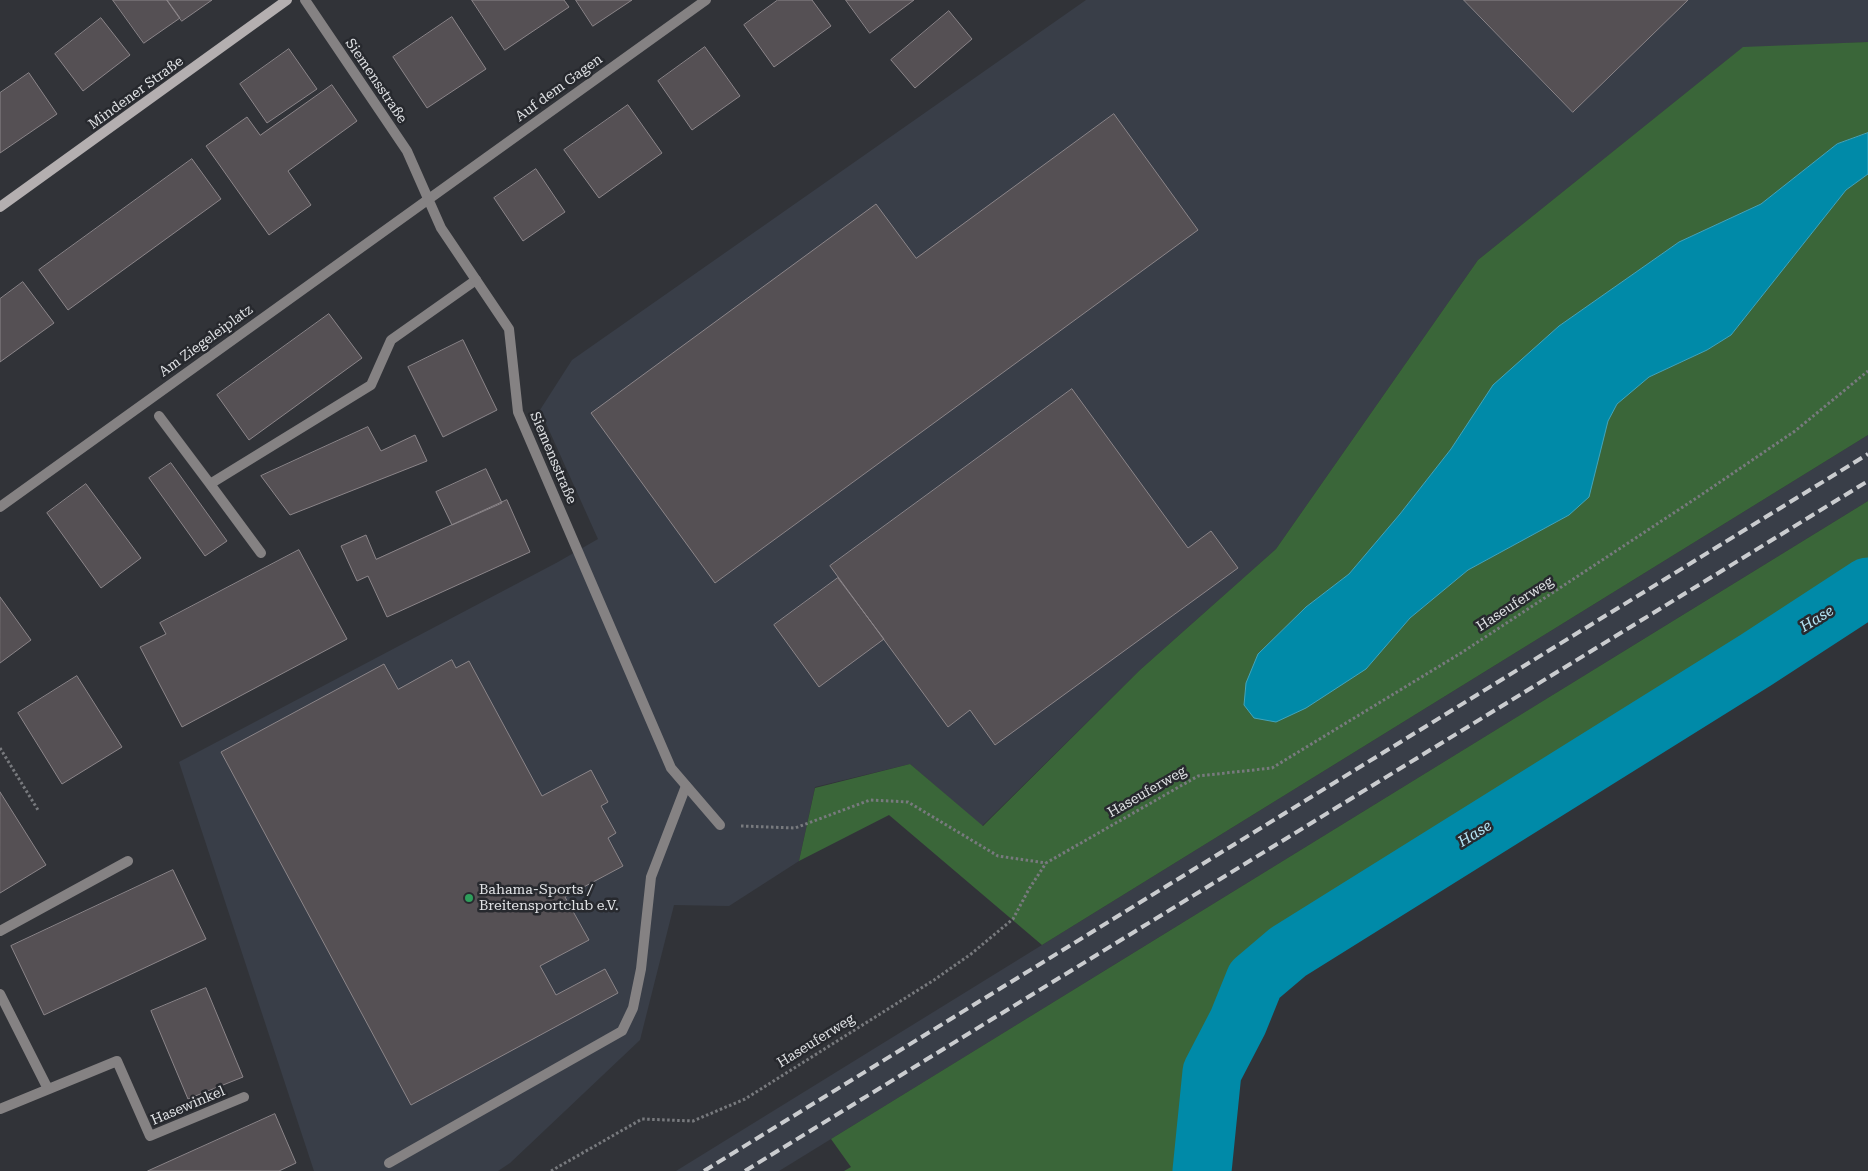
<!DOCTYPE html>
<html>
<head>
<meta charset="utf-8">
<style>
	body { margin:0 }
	canvas { display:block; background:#313338 }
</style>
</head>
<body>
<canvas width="1868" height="1171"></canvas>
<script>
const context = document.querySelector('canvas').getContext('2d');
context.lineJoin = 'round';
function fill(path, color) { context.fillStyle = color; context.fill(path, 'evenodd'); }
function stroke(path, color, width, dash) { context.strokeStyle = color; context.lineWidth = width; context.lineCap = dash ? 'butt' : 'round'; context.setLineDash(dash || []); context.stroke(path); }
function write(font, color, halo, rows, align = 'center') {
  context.font = font + ' "Roboto Serif",serif'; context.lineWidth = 5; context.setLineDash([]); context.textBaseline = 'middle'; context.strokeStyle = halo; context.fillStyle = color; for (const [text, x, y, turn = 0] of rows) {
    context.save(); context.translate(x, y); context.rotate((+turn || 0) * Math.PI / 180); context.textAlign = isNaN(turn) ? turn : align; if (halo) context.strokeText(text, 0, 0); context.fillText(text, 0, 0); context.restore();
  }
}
fill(new Path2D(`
	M1086,0H1868V42L1742,48L1478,260L1276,549L1140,670L982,826L910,764L815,787L799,861L729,906L674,905L640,1040L510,1163L498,1171H314L179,762L558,562L598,539L540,410L572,360Z
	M1868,435V501L779,1171H676Z`), '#393e48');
fill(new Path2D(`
	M1868,42V133L1837,144L1761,204L1679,242L1559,326L1494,385L1451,449L1400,514L1349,574L1306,607L1258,654L1366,669L1410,618L1468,570L1569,515L1608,420L1617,404L1629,393L1649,377L1707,350L1731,335L1846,190L1868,174V435L1042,945L889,815L799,861L815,788L910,764L983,826L1140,670L1276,549L1478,260L1743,47Z
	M1868,501V587L1756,660L1288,952L1255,980L1238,1022L1212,1072L1202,1171H844L851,1167L831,1139Z`), '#3a6639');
const water = new Path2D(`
	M1868,133V174L1846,190L1731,335L1707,350L1649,377L1617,404L1608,421L1589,497L1569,515L1468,570L1410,618L1366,669L1306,708L1276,722L1254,718L1244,705L1246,683L1258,654L1306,607L1349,574L1400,514L1451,449L1493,385L1559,326L1679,242L1761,204L1837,144Z`);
fill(water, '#008aa8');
stroke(water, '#43a4ba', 1);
stroke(new Path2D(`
	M1202,1171L1212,1072L1238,1022L1255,980L1288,952L1756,660L1868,587`), '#008aa8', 59);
const building = new Path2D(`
	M113,0H167L180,18L144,43Z
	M167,0H212L182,21Z
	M472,0H564L569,7L505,50Z
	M576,0H632L593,26Z
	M778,0H812L831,26L774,67L744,25Z
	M846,0H914L870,33Z
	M1464,0H1688L1573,112Z
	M949,11L972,39L915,88L891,60Z
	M452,17L486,69L427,108L393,57Z
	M101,18L130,55L83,91L55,54Z
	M705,47L740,96L692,130L658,81Z
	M289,49L317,89L267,123L240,84Z
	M29,73L57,114L0,153V93Z
	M332,85L357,121L288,171L311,205L269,235L206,146L247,117L260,135Z
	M628,105L662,153L599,198L564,150Z
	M1114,114L1198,230L715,583L591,413L876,204L916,258Z
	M192,159L221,199L68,310L39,270Z
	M536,169L565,212L523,241L494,198Z
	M23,282L54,323L0,362V299Z
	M329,314L362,358L249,440L217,395Z
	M463,340L497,410L443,437L408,367Z
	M1072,389L1188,548L1211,531L1238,568L995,745L970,710L948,727L830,566Z
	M368,427L381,451L415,435L427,461L290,515L261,476Z
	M171,463L227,541L205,556L149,478Z
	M486,469L502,503L452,525L436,492Z
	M86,484L141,558L101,588L47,513Z
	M507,500L530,552L387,617L368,576L357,581L341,546L366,535L376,559Z
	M299,550L347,639L182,727L140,647L166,634L160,623Z
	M838,578L884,639L819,687L774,625Z
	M0,597L31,640L0,663Z
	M452,660L456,668L469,661L542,796L591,770L608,802L601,806L616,833L608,838L623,866L565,897L589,940L540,966L556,995L605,969L618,993L411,1105L221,752L384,664L398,689Z
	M77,676L122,747L62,784L18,713Z
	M0,792L46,865L0,893Z
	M173,870L206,939L44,1015L11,946Z
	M206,988L243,1077L188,1099L151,1011Z
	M275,1114L296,1163L279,1171H148Z`);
fill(building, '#555054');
stroke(building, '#8b8589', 1);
stroke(new Path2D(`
	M0,748L38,810
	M741,826L795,828L870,800L908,802L998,856L1046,863
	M551,1171L642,1119L693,1121L745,1099L934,980L971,954L1013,919L1029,889L1046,863L1198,776L1272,768L1461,653L1698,497L1795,431L1868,371`), '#787a7e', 3, [2.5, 2.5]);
stroke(new Path2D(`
	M159,416L210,484L371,385L391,340L476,280
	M210,484L261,553
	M0,931L128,861
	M0,994L48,1089
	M0,1109L117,1061L150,1136L244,1097
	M389,1163L622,1031L633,1008L641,969L651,877L686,786`), '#858283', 10);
stroke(new Path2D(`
	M305,0L407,151L441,228L509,329L518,412L671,768L720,825
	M0,507L706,0`), '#858283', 10);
stroke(new Path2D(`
	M0,207L287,0`), '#b4afb0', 10);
stroke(new Path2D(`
	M704,1171L1868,454
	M745,1171L1868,481`), '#cacccf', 4, [10, 5]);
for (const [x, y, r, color] of [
	[469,898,5,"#2e9e5b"]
]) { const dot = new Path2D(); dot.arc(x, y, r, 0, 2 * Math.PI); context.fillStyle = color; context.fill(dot); stroke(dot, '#27292e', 2); }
write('14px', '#dfe1e4', '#27292e', [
	["Siemensstraße",376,81,56],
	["Auf dem Gagen",559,88,-36],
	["Mindener Straße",136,93,-36],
	["Am Ziegeleiplatz",206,341,-36],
	["Siemensstraße",553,458,67],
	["Haseuferweg",1515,604,-33],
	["Haseuferweg",1147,792,-30],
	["Haseuferweg",816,1041,-32],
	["Hasewinkel",188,1106,-23]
]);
write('14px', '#dfe1e4', '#27292e', [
	["Bahama-Sports /",479,890],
	["Breitensportclub e.V.",479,906]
], 'left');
write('italic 15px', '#b4e4f5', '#27292e', [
	["Hase",1817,619,-32],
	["Hase",1475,834,-32]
]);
</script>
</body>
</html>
